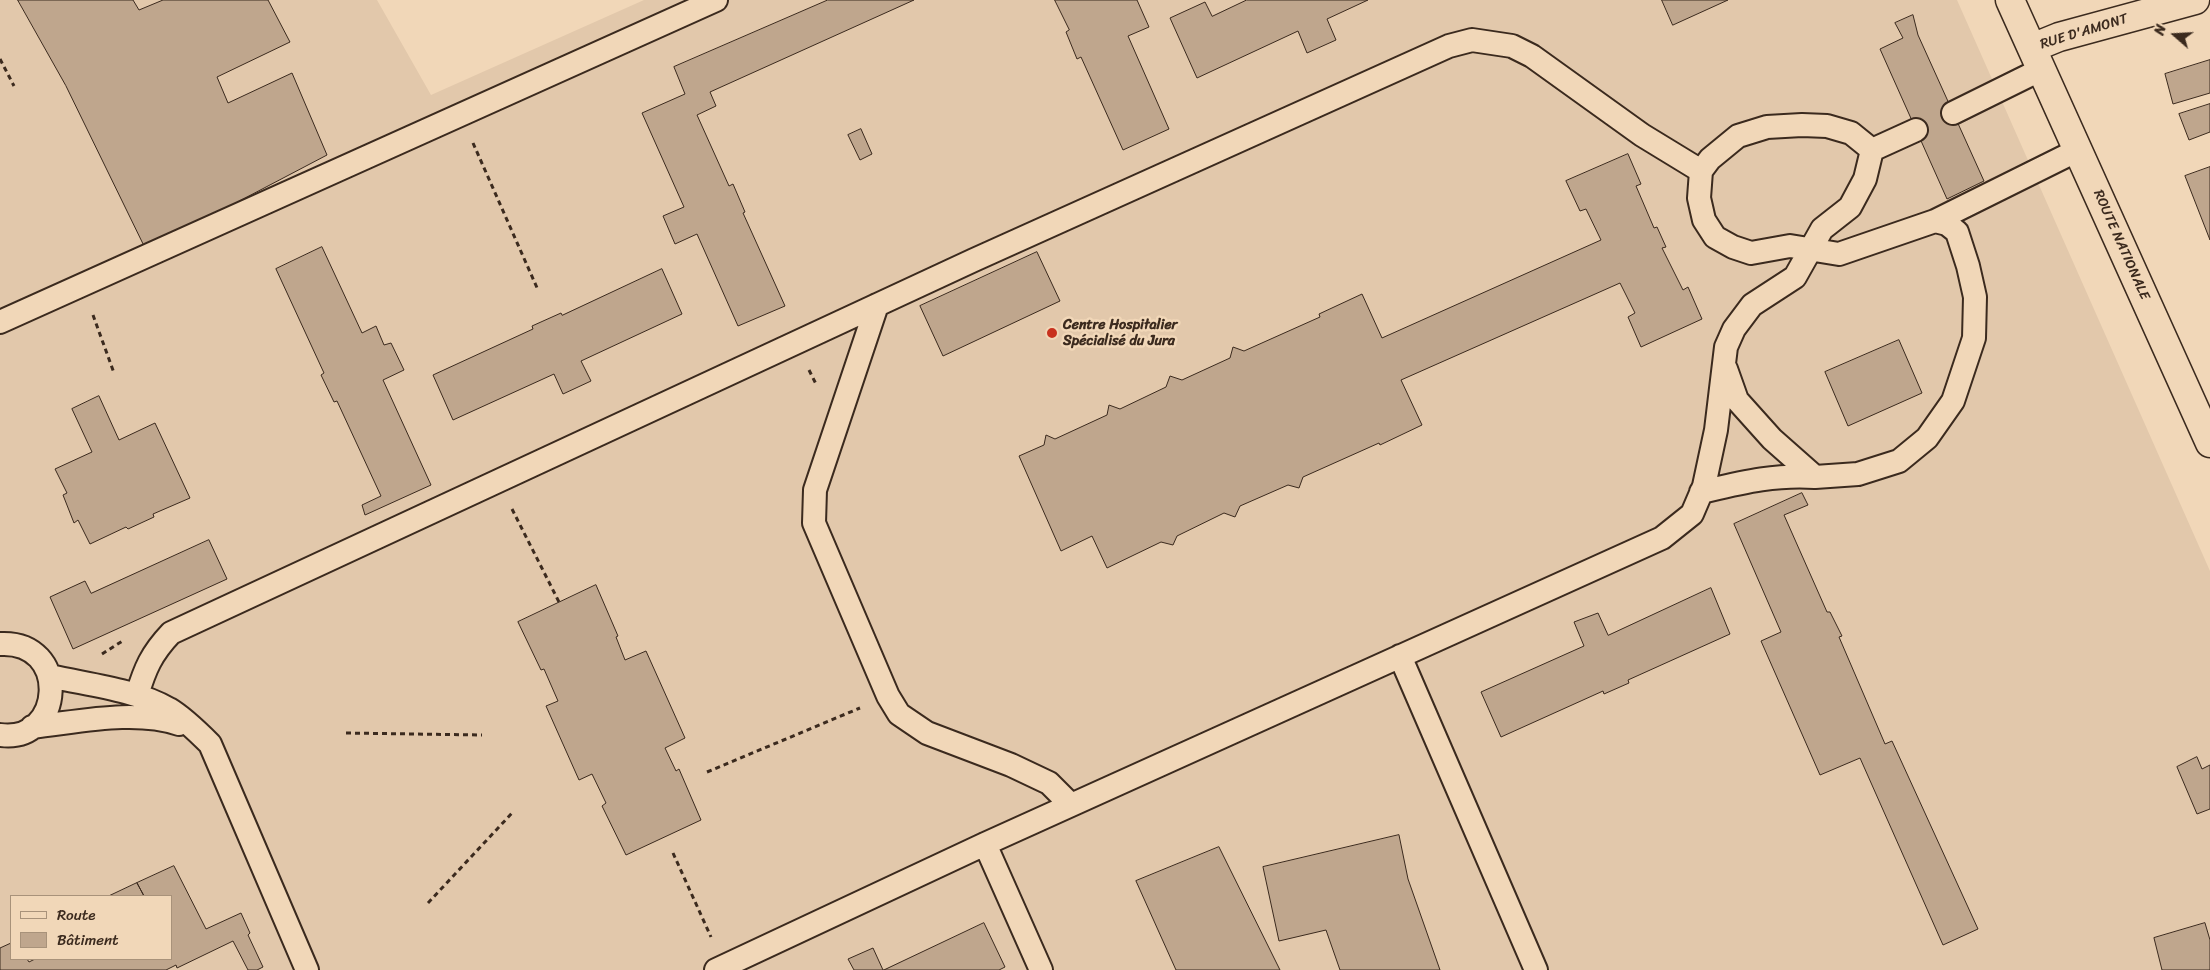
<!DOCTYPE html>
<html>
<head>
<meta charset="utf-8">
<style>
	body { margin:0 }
	#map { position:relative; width:2210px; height:970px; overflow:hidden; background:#f1d7b8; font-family:Sriracha,sans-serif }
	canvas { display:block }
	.legend { position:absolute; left:10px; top:895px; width:162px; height:65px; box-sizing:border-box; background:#f1d7b8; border:1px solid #a8927a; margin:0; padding:6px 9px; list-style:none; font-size:15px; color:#3b2a1e }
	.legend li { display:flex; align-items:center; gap:10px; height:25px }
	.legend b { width:25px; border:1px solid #a8927a }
	.north { position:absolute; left:2150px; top:10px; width:50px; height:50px; -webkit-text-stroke:4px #f1d7b8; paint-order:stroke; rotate:289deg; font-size:14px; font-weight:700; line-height:20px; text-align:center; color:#3b2a1e }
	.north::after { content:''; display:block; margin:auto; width:18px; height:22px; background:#3b2a1e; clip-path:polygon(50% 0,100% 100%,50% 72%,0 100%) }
</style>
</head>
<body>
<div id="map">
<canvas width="2210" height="970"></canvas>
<ul class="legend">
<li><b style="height:6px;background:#f1d7b8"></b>Route</li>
<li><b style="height:14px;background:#bfa68d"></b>Bâtiment</li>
</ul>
<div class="north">N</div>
</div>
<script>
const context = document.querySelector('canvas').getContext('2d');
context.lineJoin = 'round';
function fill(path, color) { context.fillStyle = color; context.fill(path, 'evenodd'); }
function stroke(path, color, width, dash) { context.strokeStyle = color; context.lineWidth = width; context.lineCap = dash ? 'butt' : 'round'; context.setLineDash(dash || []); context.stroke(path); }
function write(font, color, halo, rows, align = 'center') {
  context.font = font + ' Sriracha,sans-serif'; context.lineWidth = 5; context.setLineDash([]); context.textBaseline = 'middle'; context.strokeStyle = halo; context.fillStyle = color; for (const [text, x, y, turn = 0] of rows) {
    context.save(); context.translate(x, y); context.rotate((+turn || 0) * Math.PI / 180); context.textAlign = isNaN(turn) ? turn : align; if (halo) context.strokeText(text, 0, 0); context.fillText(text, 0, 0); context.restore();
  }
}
fill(new Path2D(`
	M0,0H377L431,95L644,0H1957L2210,571V970H0ZM11,896H171V959H11Z`), '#e2c8ab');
const building = new Path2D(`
	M18,0H133L139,10L163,0H268L290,42L217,77L228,103L292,73L327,155L146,250L66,86Z
	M828,0H914L710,92L716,106L697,115L729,186L733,184L745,212L743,213L785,306L738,326L697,234L675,244L663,216L684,207L642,113L685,94L674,67Z
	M1055,0H1137L1149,27L1128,36L1169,129L1123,150L1081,57L1077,59L1066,32L1069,30Z
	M1247,0H1368L1327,19L1336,40L1307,53L1298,31L1197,78L1170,18L1205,2L1212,16Z
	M1662,0H1728L1673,25Z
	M1913,15L1918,35L1984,181L1947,199L1880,49L1903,38L1895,23Z
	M2210,60V93L2173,104L2165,74Z
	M2210,104V132L2189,140L2179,114Z
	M861,129L872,154L860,160L848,135Z
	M1628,154L1641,184L1636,186L1654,228L1657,227L1666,247L1662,248L1683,290L1688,287L1702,319L1641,347L1628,317L1635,313L1620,283L1401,380L1422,425L1380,445L1379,443L1303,477L1299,488L1288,485L1240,506L1235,517L1224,513L1177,536L1173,545L1161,542L1107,568L1092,536L1061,551L1019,456L1044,445L1046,435L1055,439L1107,415L1109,405L1120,409L1166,387L1170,376L1182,380L1230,358L1233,347L1244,351L1320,317L1319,314L1362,294L1382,338L1601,240L1586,209L1580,211L1566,181Z
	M2210,167V240L2185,176Z
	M322,247L362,333L376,326L384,345L391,343L404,370L383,380L431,485L365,515L362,505L381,496L337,401L334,402L321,375L324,373L276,269Z
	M1037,252L1060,301L943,356L920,306Z
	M662,269L682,314L581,361L591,381L563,394L554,374L453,420L433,375L533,329L532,326L561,313L562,315Z
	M1899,340L1922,393L1848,426L1825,372Z
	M99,396L119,440L155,423L190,498L153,514L154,517L128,529L126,527L90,544L78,520L74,523L63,495L67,493L55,469L92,452L72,409Z
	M1802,493L1808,505L1784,515L1827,612H1830L1842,636L1839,637L1885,744L1892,741L1978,929L1943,945L1860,758L1820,775L1761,641L1781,632L1734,524Z
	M209,540L227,579L73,649L50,597L85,581L91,593Z
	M596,585L618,636L616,637L625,660L646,651L685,738L665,748L676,771L679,769L701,820L626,855L602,806L606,803L592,774L579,780L546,706L558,701L544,669L541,670L518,622Z
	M1711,588L1730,634L1628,680L1629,683L1604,694L1603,691L1501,737L1481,692L1584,646L1574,622L1598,613L1608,635Z
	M2197,757L2202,769L2210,765V809L2197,814L2177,767Z
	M1399,835L1408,879L1440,970H1340L1326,930L1279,941L1263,867Z
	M1219,847L1280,970H1176L1136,881Z
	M174,866L206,929L241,913L250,933L248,935L263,967L257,970H248L233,941L177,968L176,965L166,970H0V948L11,943V959H27L29,962L35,959H171V896H144L137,883Z
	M137,883L144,896H109Z
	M984,923L1005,967L999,970H854L848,959L873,948L883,970Z
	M2205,923L2210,940V970H2162L2154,938Z`);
fill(building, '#bfa68d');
stroke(building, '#3b2a1e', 1);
const lane = new Path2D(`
	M1953,113L2042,69
	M1872,150L1916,130
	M1935,221L2078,150
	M877,305L815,490L814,523L888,696L899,714L927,733L1011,765L1049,783L1071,805
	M0,322L716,0
	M1726,369L1737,400L1772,439L1815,477L1858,474L1899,461L1927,438L1953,401L1974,338L1975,297L1968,266L1957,232L1947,224L1935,221L1839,254L1790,246L1751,253L1733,247L1715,237L1704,220L1699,198L1701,171L1710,159L1738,136L1767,127L1802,125L1827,126L1851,133L1872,150
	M1701,492C1740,483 1775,474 1815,477
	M0,644C71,640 64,744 0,735
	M1400,656L1536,970
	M50,676C89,685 133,689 169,709C184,718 198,732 210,744L307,970
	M137,695C145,669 151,654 171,633L974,260L1449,46L1472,40L1512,46L1532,56L1642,135L1701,171
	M32,727C79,722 134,709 179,724
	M985,844L1041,970
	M716,970L985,844L1662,538L1692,514L1704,486L1716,430L1726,347L1734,329L1752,305L1795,277L1822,229L1850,207L1865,179L1872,150`);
const secondary = new Path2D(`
	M2010,0L2210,443
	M2032,48L2059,37L2195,0`);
stroke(lane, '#3b2a1e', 26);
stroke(secondary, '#3b2a1e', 31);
stroke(new Path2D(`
	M0,59L14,86
	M473,143L538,290
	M93,315L114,373
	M809,370L816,384
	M512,509L559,602
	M102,654L124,640
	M346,733L482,735
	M707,772L860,708
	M673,853L711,937
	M428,903L513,812`), '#3b2a1e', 3, [5, 4]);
stroke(lane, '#f1d7b8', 22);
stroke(secondary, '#f1d7b8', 28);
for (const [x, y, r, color] of [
	[1052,333,6,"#c8321e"]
]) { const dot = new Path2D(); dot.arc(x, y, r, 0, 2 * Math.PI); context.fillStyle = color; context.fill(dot); stroke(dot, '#f1d7b8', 2); }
write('14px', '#3b2a1e', '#f1d7b8', [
	["RUE D'AMONT",2084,32,-17],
	["ROUTE NATIONALE",2121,245,66]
]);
write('bold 14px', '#3b2a1e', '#f1d7b8', [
	["Centre Hospitalier",1063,325],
	["Spécialisé du Jura",1063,341]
], 'left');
</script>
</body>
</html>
